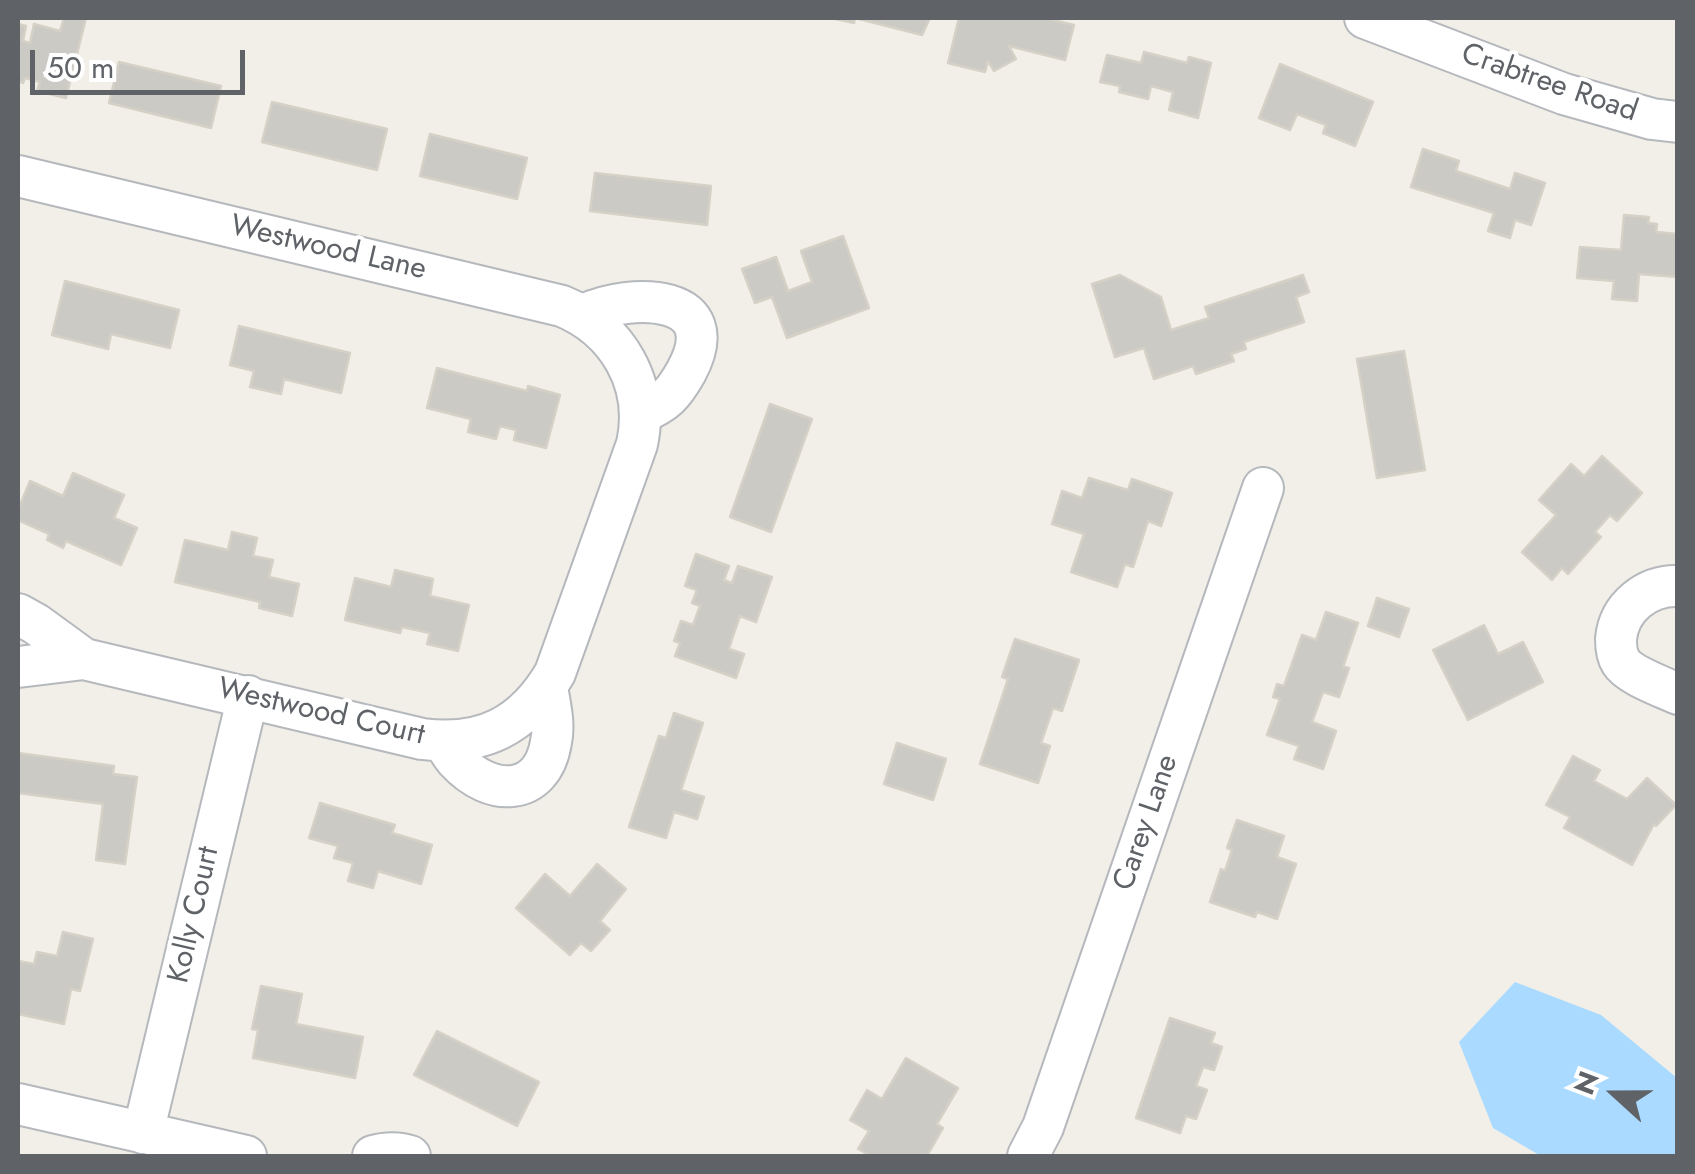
<!DOCTYPE html>
<html>
<head>
<meta charset="utf-8">
<style>
	body { margin:0 }
	#map { position:relative; width:1695px; height:1174px; overflow:hidden; background:#f1efe8; font-family:Jost,sans-serif }
	canvas { display:block }
	.frame { position:absolute; inset:0; border:20px solid #5f6368; pointer-events:none }
	.north { position:absolute; left:1565px; top:1044px; width:100px; height:100px; -webkit-text-stroke:8px #fff; paint-order:stroke; rotate:291deg; font-size:28px; font-weight:700; line-height:40px; text-align:center; color:#5f6368 }
	.north::after { content:''; display:block; margin:auto; width:35px; height:45px; background:#5f6368; clip-path:polygon(50% 0,100% 100%,50% 72%,0 100%) }
	.scale { position:absolute; left:30px; top:50px; width:215px; height:45px; box-sizing:border-box; border:5px solid #5f6368; border-top:0; padding-left:12px; font-size:30px; line-height:35px; white-space:nowrap; color:#5f6368; -webkit-text-stroke:8px #fff; paint-order:stroke }
</style>
</head>
<body>
<div id="map">
<canvas width="1695" height="1174"></canvas>
<div class="frame"></div>
<div class="north">N</div>
<div class="scale">50 m</div>
</div>
<script>
const context = document.querySelector('canvas').getContext('2d');
context.lineJoin = 'round';
function fill(path, color) { context.fillStyle = color; context.fill(path, 'evenodd'); }
function stroke(path, color, width, dash) { context.strokeStyle = color; context.lineWidth = width; context.lineCap = dash ? 'butt' : 'round'; context.setLineDash(dash || []); context.stroke(path); }
function write(font, color, halo, rows, align = 'center') {
  context.font = font + ' Jost,sans-serif'; context.lineWidth = 8; context.setLineDash([]); context.textBaseline = 'middle'; context.strokeStyle = halo; context.fillStyle = color; for (const [text, x, y, turn = 0] of rows) {
    context.save(); context.translate(x, y); context.rotate((+turn || 0) * Math.PI / 180); context.textAlign = isNaN(turn) ? turn : align; if (halo) context.strokeText(text, 0, 0); context.fillText(text, 0, 0); context.restore();
  }
}
fill(new Path2D(`
	M1515,982L1601,1015L1677,1078V1156H1541L1493,1128L1459,1042Z`), '#aadaff');
const building = new Path2D(`
	M64,18H86L66,98L37,91L40,82L25,78L23,83L18,81V24L26,26L23,41L30,43L34,24L60,31Z
	M831,18H930L922,35L855,18L854,23Z
	M959,18H1045L1074,25L1065,60L1009,46L1016,59L994,71L988,61L985,72L948,63Z
	M1144,52L1187,63L1189,57L1211,63L1198,118L1169,110L1173,92L1151,86L1148,99L1119,92L1120,86L1100,82L1107,55L1141,63Z
	M119,62L221,86L211,128L109,103Z
	M1280,64L1373,102L1355,146L1323,133L1326,125L1297,114L1290,130L1259,118Z
	M272,102L387,129L377,170L262,142Z
	M430,134L527,158L517,199L420,176Z
	M1423,149L1459,161L1456,171L1510,189L1515,173L1545,183L1531,225L1515,220L1510,238L1488,231L1494,213L1411,187Z
	M595,173L711,186L707,225L590,211Z
	M1624,215L1649,217L1648,223L1657,224L1656,232L1678,234V277L1639,274L1637,301L1612,299L1614,281L1577,278L1580,247L1621,250Z
	M843,236L869,308L787,338L772,297L755,303L742,269L776,257L788,291L812,282L801,251Z
	M1120,275L1161,297L1171,330L1209,318L1205,307L1303,275L1309,292L1296,297L1304,322L1244,342L1246,349L1231,354L1234,361L1196,374L1193,366L1154,379L1144,348L1115,357L1092,284Z
	M65,281L179,310L170,348L111,334L108,349L52,335Z
	M239,326L350,353L341,393L284,379L281,394L250,387L254,371L230,365Z
	M1404,351L1425,470L1377,478L1357,359Z
	M437,368L527,391L528,386L560,395L546,448L514,440L516,430L500,426L496,439L468,432L471,419L427,408Z
	M770,404L812,419L771,532L730,517Z
	M1602,456L1642,493L1617,521L1610,515L1595,532L1601,537L1568,574L1562,568L1552,580L1522,552L1556,515L1539,500L1571,464L1584,476Z
	M73,473L124,495L114,518L137,528L121,565L66,541L63,548L47,540L49,534L18,520V510L30,481L63,496Z
	M1089,478L1128,490L1132,479L1172,493L1161,526L1148,521L1133,567L1125,564L1117,587L1071,572L1084,534L1052,524L1062,491L1082,498Z
	M232,532L257,538L253,556L273,560L269,577L299,584L292,616L259,608L260,602L175,582L185,540L228,550Z
	M696,554L729,566L724,580L732,583L738,566L772,577L756,622L740,616L732,639L729,649L744,654L736,678L675,656L680,643L674,641L681,621L693,625L700,606L692,603L697,590L685,586Z
	M395,570L433,579L430,596L469,605L458,651L427,644L430,633L402,627L400,633L345,620L355,578L391,587Z
	M1377,598L1409,609L1399,637L1368,626Z
	M1326,612L1358,623L1343,667L1349,668L1339,697L1323,692L1312,722L1336,731L1323,769L1294,759L1299,746L1267,735L1280,699L1273,697L1277,684L1284,686L1302,635L1316,640Z
	M1484,625L1498,654L1523,642L1543,682L1468,720L1433,650Z
	M1015,639L1079,660L1062,711L1053,708L1041,743L1050,746L1038,783L980,764L1008,679L1002,677Z
	M674,713L703,723L681,790L704,797L697,819L674,812L666,838L629,827L659,736L666,738Z
	M897,743L946,759L933,800L884,784Z
	M18,753L114,766L113,774L137,777L125,864L96,860L103,804L18,793Z
	M1573,756L1600,770L1594,781L1627,799L1647,778L1676,805L1656,826L1654,824L1632,865L1564,828L1570,817L1546,805Z
	M320,803L395,825L392,833L432,845L421,884L378,871L373,888L348,881L353,863L334,858L338,846L309,838Z
	M1237,820L1284,836L1277,857L1296,864L1277,919L1257,912L1255,917L1210,902L1221,869L1225,871L1232,850L1227,848Z
	M597,864L626,889L600,921L610,930L591,951L581,943L570,955L516,908L545,874L570,896Z
	M63,932L93,939L80,991L71,989L64,1024L18,1014V961L34,964L37,952L57,956Z
	M261,986L302,994L296,1024L363,1037L355,1078L253,1058L258,1030L252,1029Z
	M1170,1018L1215,1033L1211,1043L1222,1047L1214,1070L1203,1067L1196,1086L1207,1090L1196,1119L1186,1116L1180,1133L1136,1118Z
	M437,1031L539,1082L517,1126L414,1075Z
	M906,1058L958,1088L937,1124L943,1128L927,1156H871L858,1149L869,1131L850,1120L867,1090L882,1099Z`);
fill(building, '#cccac5');
stroke(building, '#d6d1c6', 2.5);
const minor = new Path2D(`
	M1365,18L1564,94L1652,119L1678,122
	M18,176L562,306C618,329 650,384 637,444L555,673C524,726 482,747 422,739L84,659L18,667
	M583,315C631,292 729,293 686,372C673,395 665,403 641,413
	M1678,586C1647,585 1619,607 1616,639C1616,646 1617,656 1621,662C1629,675 1663,687 1678,694
	M18,614L36,624L84,659
	M443,741C448,748 452,756 457,761C490,797 542,798 551,742C555,724 550,705 547,687
	M18,1104L246,1156
	M143,1133L248,696
	M373,1156C384,1153 398,1152 410,1156
	M1028,1156L1043,1127L1263,488`);
stroke(minor, '#b5b8bc', 44);
stroke(minor, '#fff', 40);
write('30px', '#5f6368', '#fff', [
	["Crabtree Road",1549,84,19],
	["Westwood Lane",328,249,13],
	["Westwood Court",321,713,13],
	["Carey Lane",1147,823,-71],
	["Kolly Court",195,915,-77]
]);
</script>
</body>
</html>
